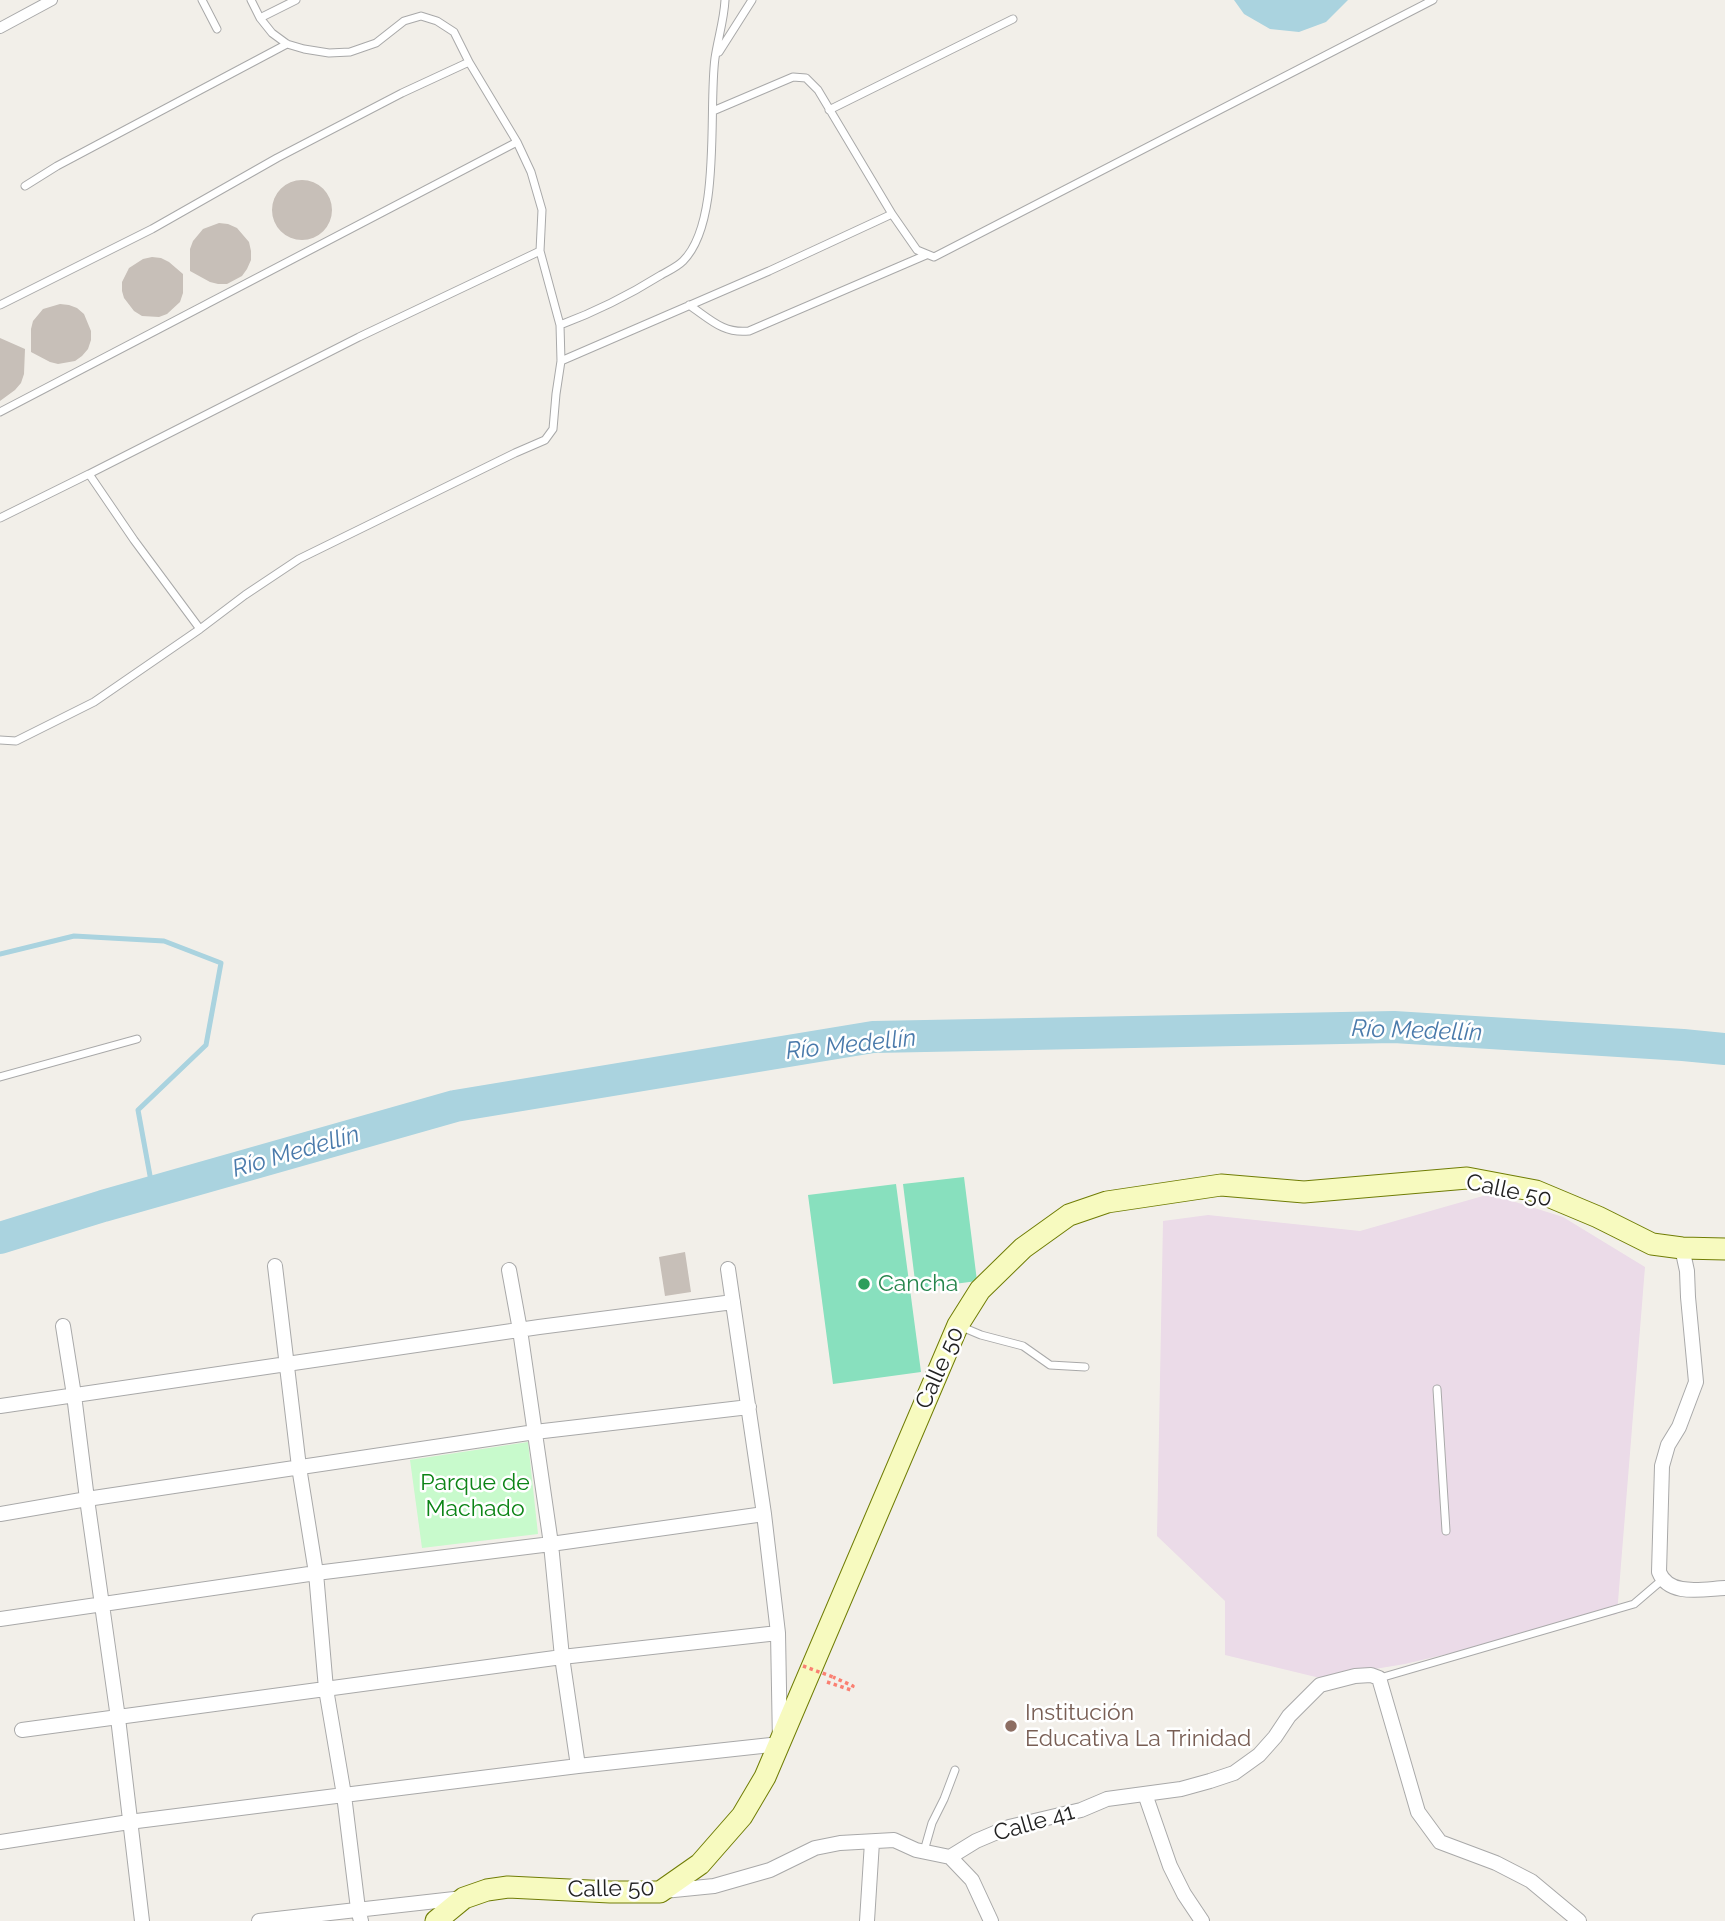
<!DOCTYPE html>
<html>
<head>
<meta charset="utf-8">
<style>
	body { margin:0 }
	canvas { display:block; background:#f2efe9 }
</style>
</head>
<body>
<canvas width="1725" height="1921"></canvas>
<script>
const context = document.querySelector('canvas').getContext('2d');
context.lineJoin = 'round';
function fill(path, color) { context.fillStyle = color; context.fill(path, 'evenodd'); }
function stroke(path, color, width, dash) { context.strokeStyle = color; context.lineWidth = width; context.lineCap = dash ? 'butt' : 'round'; context.setLineDash(dash || []); context.stroke(path); }
function write(font, color, halo, rows, align = 'center') {
  context.font = font + ' Raleway,sans-serif'; context.lineWidth = 5; context.setLineDash([]); context.textBaseline = 'middle'; context.strokeStyle = halo; context.fillStyle = color; for (const [text, x, y, turn = 0] of rows) {
    context.save(); context.translate(x, y); context.rotate((+turn || 0) * Math.PI / 180); context.textAlign = isNaN(turn) ? turn : align; if (halo) context.strokeText(text, 0, 0); context.fillText(text, 0, 0); context.restore();
  }
}
fill(new Path2D(`
	M1490,1194L1563,1217L1645,1267L1617,1614L1405,1664L1320,1678L1225,1655V1601L1157,1536L1163,1221L1208,1215L1360,1231Z`), '#ebdbe8');
fill(new Path2D(`
	M528,1442L538,1534L422,1548L410,1460Z`), '#c8facc');
fill(new Path2D(`
	M964,1177L977,1281L916,1289L903,1184Z
	M896,1184L921,1372L833,1384L808,1195Z`), '#88e0be');
fill(new Path2D(`
	M1234,0H1348L1326,22L1299,32L1270,29L1244,14Z`), '#aad3df');
stroke(new Path2D(`
	M0,954L74,936L164,941L221,963L206,1045L138,1110L153,1192`), '#aad3df', 5);
stroke(new Path2D(`
	M0,1238L103,1206L455,1106L873,1037L1394,1027L1683,1045L1725,1049`), '#aad3df', 32);
fill(new Path2D(`
	M272 210a30 30 0 1 1 60 0a30 30 0 1 1-60 0Z
	M219,223L228,224L237,228L249,242L251,251V260L247,269L242,276L227,284H218L210,282L190,271V249L193,241L203,229Z
	M152,257L161,258L169,262L183,274V293L180,302L167,314L159,317L142,316L134,311L124,298L122,291V282L129,268L143,259Z
	M60,304L69,305L77,308L84,314L91,331V340L88,349L82,356L75,361L58,364L50,362L31,352V329L33,321L43,309Z
	M0,338L25,349L24,374L21,383L15,390L0,401Z
	M685,1252L691,1292L665,1296L659,1257Z`), '#c7bfb8');
const service = new Path2D(`
	M202,0L217,29
	M251,0L260,18L272,33L287,44L304,49L329,53L350,52L376,43L404,21L421,16L437,21L454,32L469,62L517,142L531,172L542,210L540,251L560,325C595,312 629,295 661,275C668,271 677,267 683,261C722,222 708,110 715,58C718,38 724,20 725,0
	M260,18L296,0
	M719,52L752,0
	M829,110L1013,19
	M713,111L793,77L806,78L818,90L892,214
	M25,186L57,166L287,44
	M0,305L152,229L277,158L402,93L469,62
	M689,305C710,319 723,334 749,331L926,255
	M561,361L769,271L892,214L917,250L934,257L1433,0
	M0,412L517,142
	M89,474L359,337L540,251
	M0,518L89,474L134,540L200,629
	M0,740L16,741L94,702L200,629L245,595L299,559L515,453L545,440L553,429L556,394L561,361L560,325
	M0,1077L137,1039
	M962,1327L981,1335L1023,1346L1050,1365L1085,1367
	M1437,1389L1446,1531
	M1380,1678L1634,1604L1662,1580
	M924,1851L932,1823L944,1799L955,1770`);
const pedestrian = new Path2D(`
	M0,28L52,0`);
const minor = new Path2D(`
	M1682,1248L1687,1271L1688,1297L1696,1382L1679,1427L1668,1445L1662,1466L1659,1572C1669,1597 1703,1589 1725,1588
	M275,1266L299,1467L316,1573L326,1689L344,1795L358,1909L361,1921
	M509,1270L520,1330L551,1544L562,1657L578,1766
	M63,1326L74,1395L87,1499L118,1718L142,1921
	M0,1406L539,1327L733,1302
	M0,1514L87,1499L535,1432L749,1407
	M0,1619L316,1573L551,1544L764,1514
	M22,1730L562,1657L778,1633
	M1145,1794L1170,1866L1184,1894L1202,1921
	M0,1842L129,1822L344,1795L578,1766L780,1744L778,1633L764,1514L728,1269
	M950,1857L972,1880L991,1921
	M664,1891L714,1886L770,1870L815,1848L840,1843L894,1840L916,1850L950,1857L976,1841L1009,1827L1081,1810L1107,1799L1181,1789L1210,1781L1234,1773L1259,1755L1275,1737L1289,1716L1320,1685L1355,1676L1371,1675L1379,1678L1418,1812L1440,1842L1496,1863L1531,1881L1579,1921
	M259,1921L463,1898
	M867,1921L872,1842`);
const secondary = new Path2D(`
	M436,1921L464,1898L487,1890L508,1887L610,1892H660L700,1864L742,1816L765,1777L958,1325L980,1290L1023,1248L1069,1215L1107,1202L1221,1185L1304,1192L1467,1178L1536,1191L1598,1217L1652,1244L1682,1248L1725,1249`);
stroke(service, '#a9a9a9', 9);
stroke(pedestrian, '#a9a9a9', 12);
stroke(minor, '#a9a9a9', 16);
stroke(secondary, '#707d05', 23);
stroke(new Path2D(`
	M827,1682L851,1690L853,1686L833,1677`), '#fa8072', 3.5, [3.5, 3.5]);
stroke(service, '#fff', 7);
stroke(pedestrian, '#fff', 10);
stroke(minor, '#fff', 14);
stroke(secondary, '#f7fabf', 21);
stroke(new Path2D(`
	M803,1666L833,1677`), '#fa8072', 3.5, [3.5, 3.5]);
for (const [x, y, r, color] of [
	[864,1284,7,"#2e9e5b"],
	[1011,1726,7,"#8d6e63"]
]) { const dot = new Path2D(); dot.arc(x, y, r, 0, 2 * Math.PI); context.fillStyle = color; context.fill(dot); stroke(dot, '#fff', 2.5); }
write('23px', '#222', '#fff', [
	["Calle 50",1509,1191,12],
	["Calle 50",940,1368,-66],
	["Calle 41",1034,1823,-16],
	["Calle 50",611,1889,-1]
]);
write('23px', '#27864d', '#fff', [
	["Cancha",878,1284]
], 'left');
write('23px', '#0c8416', '#fff', [
	["Parque de",475,1483],
	["Machado",475,1509]
]);
write('23px', '#785e54', '#fff', [
	["Institución",1025,1713],
	["Educativa La Trinidad",1025,1739]
], 'left');
write('italic 24px', '#4a7aab', '#fff', [
	["Río Medellín",1417,1031,2],
	["Río Medellín",851,1045,-6],
	["Río Medellín",296,1152,-16]
]);
</script>
</body>
</html>
